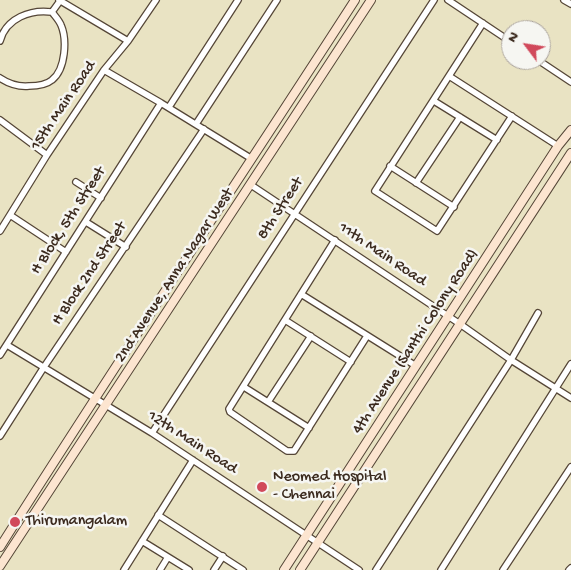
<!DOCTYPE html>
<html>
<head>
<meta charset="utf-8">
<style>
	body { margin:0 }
	#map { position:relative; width:571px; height:570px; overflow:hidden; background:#e9e3c3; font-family:"Gochi Hand",sans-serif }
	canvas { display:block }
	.north { position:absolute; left:501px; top:20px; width:50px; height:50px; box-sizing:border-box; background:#f6f6f2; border:1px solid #aba49d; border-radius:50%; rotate:301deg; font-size:14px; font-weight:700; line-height:20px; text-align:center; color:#3b2a1e }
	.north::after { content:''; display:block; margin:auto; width:18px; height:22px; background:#d1495b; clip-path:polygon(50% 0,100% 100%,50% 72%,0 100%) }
</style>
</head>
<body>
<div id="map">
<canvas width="571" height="570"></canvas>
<div class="north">N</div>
</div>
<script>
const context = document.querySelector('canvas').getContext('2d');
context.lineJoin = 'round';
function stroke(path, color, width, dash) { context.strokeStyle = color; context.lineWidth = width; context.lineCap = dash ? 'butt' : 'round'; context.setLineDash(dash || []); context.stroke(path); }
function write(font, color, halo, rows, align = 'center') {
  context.font = font + ' "Gochi Hand",sans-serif'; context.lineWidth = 5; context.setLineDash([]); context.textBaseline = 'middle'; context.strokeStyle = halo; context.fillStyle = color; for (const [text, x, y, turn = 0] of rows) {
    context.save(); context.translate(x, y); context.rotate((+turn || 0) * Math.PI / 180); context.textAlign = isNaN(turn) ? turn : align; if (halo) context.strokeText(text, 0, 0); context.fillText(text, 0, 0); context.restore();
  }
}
const street = new Path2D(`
	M59,0L128,41
	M448,0L511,42
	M564,0L571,4
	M483,23L375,191L437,231L512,116
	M0,41C6,18 31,9 52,12
	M538,60L571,82
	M104,70L161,103L252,159
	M449,76L558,146
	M0,78C9,84 18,87 29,86C37,86 46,85 52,80C66,69 67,39 61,25C59,20 55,16 52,12L60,1
	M434,101L497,140
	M169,107L238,0
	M0,120L47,155
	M196,124L277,0
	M390,166L454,207
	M76,182L101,198
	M416,183L460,117
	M251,185L460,324L511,360L571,398
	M10,215L66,252
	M86,222L126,247
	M0,231L47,155L104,70L128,41L156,0
	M335,240L229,409L230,412L287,451H294L367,336
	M301,294L416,366
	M285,320L351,362
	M7,345L152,433L359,570
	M0,355L161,103
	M244,387L309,428
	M268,402L311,336
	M152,433L434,0
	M0,436L44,367L204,129
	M158,515L243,570
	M142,541L189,570
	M124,570L193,460
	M160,570L168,557
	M214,570L223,556
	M376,570L511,360L538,313
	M441,570L571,364
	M503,570L571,467
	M569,570L571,568`);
const secondary = new Path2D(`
	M0,547C116,363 237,183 355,0
	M0,566L371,0
	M284,570L558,146L571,130
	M300,570L571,153`);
stroke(street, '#554637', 8);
stroke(secondary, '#554637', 10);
stroke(street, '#fff', 5.5);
stroke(secondary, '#fce5d0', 8);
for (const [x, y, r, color] of [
	[262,487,6,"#d1495b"],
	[15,522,6,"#d1495b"]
]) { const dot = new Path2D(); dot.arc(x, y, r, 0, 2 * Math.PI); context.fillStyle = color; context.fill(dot); stroke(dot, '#f6f6f2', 2); }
write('16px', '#3b2a1e', '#f6f6f2', [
	["15th Main Road",64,106,-56],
	["8th Street",281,209,-57],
	["H Block, 5th Street",69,221,-57],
	["11th Main Road",382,255,34],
	["H Block 2nd Street",90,274,-56],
	["2nd Avenue, Anna Nagar West",175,276,-57],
	["4th Avenue (Santhi Colony Road)",416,342,-57],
	["12th Main Road",192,443,33]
]);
write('16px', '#3b2a1e', '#f6f6f2', [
	["Neomed Hospital",273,478],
	["- Chennai",273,496],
	["Thirumangalam",26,522]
], 'left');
</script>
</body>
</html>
